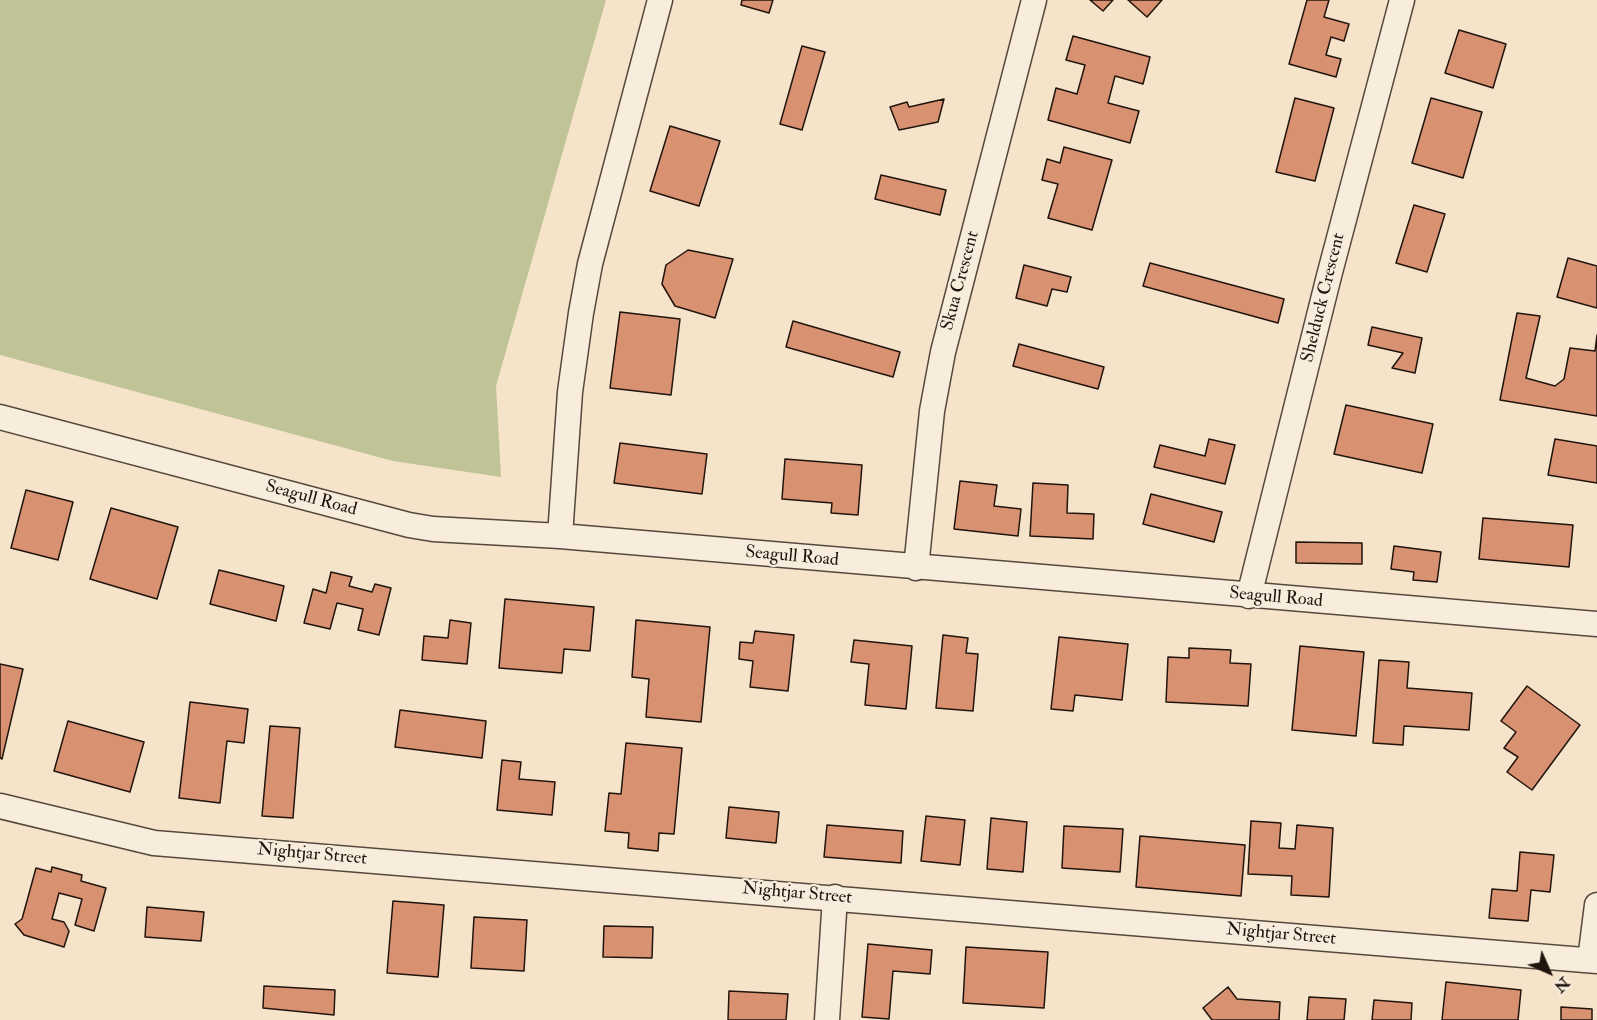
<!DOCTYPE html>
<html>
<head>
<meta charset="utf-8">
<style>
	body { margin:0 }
	#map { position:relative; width:1597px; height:1020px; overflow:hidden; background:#f5e4ca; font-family:"IM FELL Double Pica",serif }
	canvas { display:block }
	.north { position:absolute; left:1519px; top:942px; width:60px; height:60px; -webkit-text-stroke:4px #f8eddd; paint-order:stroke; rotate:135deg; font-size:16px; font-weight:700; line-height:24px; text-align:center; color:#21140c }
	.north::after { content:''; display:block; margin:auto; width:21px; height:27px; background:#21140c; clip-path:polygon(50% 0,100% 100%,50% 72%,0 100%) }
</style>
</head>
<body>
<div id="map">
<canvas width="1597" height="1020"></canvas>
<div class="north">N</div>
</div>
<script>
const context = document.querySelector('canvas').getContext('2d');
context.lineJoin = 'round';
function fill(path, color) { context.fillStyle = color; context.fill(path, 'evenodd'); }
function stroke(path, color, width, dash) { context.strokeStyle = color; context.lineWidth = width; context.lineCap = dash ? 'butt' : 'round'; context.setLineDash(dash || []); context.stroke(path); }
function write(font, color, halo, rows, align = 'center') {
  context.font = font + ' "IM FELL Double Pica",serif'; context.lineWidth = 4.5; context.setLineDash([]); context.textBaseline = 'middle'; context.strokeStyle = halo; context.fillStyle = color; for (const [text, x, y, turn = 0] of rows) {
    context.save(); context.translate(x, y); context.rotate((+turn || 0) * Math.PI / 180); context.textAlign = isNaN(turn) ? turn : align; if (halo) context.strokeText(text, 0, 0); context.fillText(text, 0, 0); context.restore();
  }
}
fill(new Path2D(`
	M0,0H606L496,386L501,477L393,461L0,355Z`), '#bfc395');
const building = new Path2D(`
	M742,0H773L769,13L741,5Z
	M1090,0H1113L1103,11Z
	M1128,0H1162L1147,17Z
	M1307,0H1329L1324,17L1349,24L1344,41L1331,37L1326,55L1341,59L1336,77L1289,64Z
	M1459,30L1506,44L1493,88L1445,73Z
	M1073,36L1150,57L1143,84L1115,76L1108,103L1139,111L1130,143L1048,120L1056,88L1077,94L1085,65L1066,60Z
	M802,46L825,52L802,130L780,124Z
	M1295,98L1334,108L1315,181L1276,172Z
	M1431,98L1482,112L1463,178L1412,163Z
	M944,99L938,122L899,130L890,107L907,102L909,107Z
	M670,126L720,141L699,206L650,191Z
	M1064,147L1112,160L1092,230L1048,218L1058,184L1042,180L1047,159L1060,163Z
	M881,175L946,190L940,215L875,199Z
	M1414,205L1445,214L1427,272L1396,263Z
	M688,250L733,259L715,318L675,306L662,284L666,265Z
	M1568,258L1597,266V308L1557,297Z
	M1150,263L1284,299L1278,323L1143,286Z
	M1024,265L1071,277L1067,292L1052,289L1047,306L1016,298Z
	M620,312L680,319L671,395L610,388Z
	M1517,313L1540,316L1526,378L1555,386L1564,379L1570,348L1595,351L1597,335V416L1500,400Z
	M793,321L900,352L893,377L786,347Z
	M1372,327L1422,338L1415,373L1392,368L1403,353L1368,345Z
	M1019,344L1104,367L1098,389L1013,366Z
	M1346,405L1433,424L1422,473L1334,454Z
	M1209,439L1235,445L1225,484L1154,467L1160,445L1205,456Z
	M1555,439L1597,446V483L1548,475Z
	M620,443L707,454L702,494L614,483Z
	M785,459L862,465L858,515L831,513L832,503L782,499Z
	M960,481L997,485L994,506L1021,509L1018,536L954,529Z
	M1033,483L1068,485L1067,513L1094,514L1093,539L1030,536Z
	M26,490L73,502L58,560L11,548Z
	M1151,494L1222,512L1214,542L1143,524Z
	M111,508L178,527L157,599L90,579Z
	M1483,518L1573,525L1569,567L1479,559Z
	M1296,542L1362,543V564L1296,563Z
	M1394,546L1441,552L1437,582L1413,580L1414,572L1391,569Z
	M219,570L284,586L276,621L210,604Z
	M331,572L352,577L349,586L372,592L375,584L391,588L379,635L358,630L363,609L337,603L330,629L304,623L313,589L326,593Z
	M505,599L594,607L590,651L564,649L562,673L499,668Z
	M450,620L471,623L467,664L422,660L424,636L448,638Z
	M636,620L710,627L701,722L646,717L649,679L632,677Z
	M755,631L794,635L788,691L750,687L753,661L739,659L740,642L753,643Z
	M943,635L968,638L966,653L978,654L973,711L936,708Z
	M1059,637L1128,644L1122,700L1075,695L1073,711L1051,709Z
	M854,640L912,646L906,709L865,705L869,664L851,662Z
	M1300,646L1364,652L1356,736L1292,730Z
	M1189,648L1231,650L1230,663L1251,664L1248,706L1166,702L1168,657L1189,658Z
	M1379,660L1409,662L1407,688L1472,693L1469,730L1404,726L1403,745L1373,743Z
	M0,664L23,669L2,759L0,758Z
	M1527,686L1580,725L1532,790L1507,772L1518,757L1504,748L1516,732L1501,721Z
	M190,702L248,709L244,743L227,741L220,803L179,798Z
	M400,710L486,721L482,758L395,747Z
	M68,721L144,742L130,792L54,771Z
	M270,726L300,728L293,818L262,816Z
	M626,743L682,748L674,834L659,833L658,851L628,848L629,833L605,831L609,793L621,794Z
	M502,760L521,762L519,779L555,782L552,815L497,810Z
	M729,807L779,812L776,843L726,838Z
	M926,816L965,820L960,865L921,861Z
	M991,818L1027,822L1023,872L987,869Z
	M1251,821L1281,823L1279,848L1295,849L1297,825L1333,828L1329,897L1291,895L1292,876L1248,874Z
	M827,825L903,831L901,863L824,857Z
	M1064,826L1123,829L1120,872L1062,868Z
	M1140,836L1245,845L1241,896L1136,887Z
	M1520,852L1554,855L1550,892L1531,890L1528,921L1489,918L1492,889L1517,891Z
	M52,867L82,875L81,881L106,888L94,931L75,925L82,899L59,893L52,919L64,922L69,931L64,947L24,935L15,924L22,919L36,868L51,872Z
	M393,901L444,905L438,977L387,973Z
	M147,907L204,912L201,941L145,937Z
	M474,917L527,920L524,971L471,968Z
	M604,926L653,927L652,958L603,957Z
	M868,944L932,950L930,974L893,971L889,1019L862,1017Z
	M966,947L1048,952L1044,1008L963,1003Z
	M1446,982L1521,990L1518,1020H1442Z
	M264,986L335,990L334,1015L263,1008Z
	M1228,987L1237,999L1280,1002L1279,1020H1212L1203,1008Z
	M729,991L788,994L786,1020H728Z
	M1309,997L1346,999L1344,1020H1307Z
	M1374,1000L1412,1003L1411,1020H1372Z
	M1561,1007L1592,1009V1020H1561Z`);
fill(building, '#d89272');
stroke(building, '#21140c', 1.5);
const minor = new Path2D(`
	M0,417L409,525L433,529L560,536L1597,624
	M560,536L570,392L581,313L590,264L660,0
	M916,568L932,411L943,352L1034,0
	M1249,596L1329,276L1402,0
	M0,806L154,843L1597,961
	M1590,960L1597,905
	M827,1020L835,897`);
stroke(minor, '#56483c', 27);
stroke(minor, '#f8eddd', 24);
write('18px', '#21140c', '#f8eddd', [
	["Skua Crescent",961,281,-75],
	["Shelduck Crescent",1324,298,-76],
	["Seagull Road",311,499,15],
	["Seagull Road",792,557,5],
	["Seagull Road",1276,598,5],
	["Nightjar Street",312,855,5],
	["Nightjar Street",797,894,5],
	["Nightjar Street",1281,935,5]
]);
</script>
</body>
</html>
